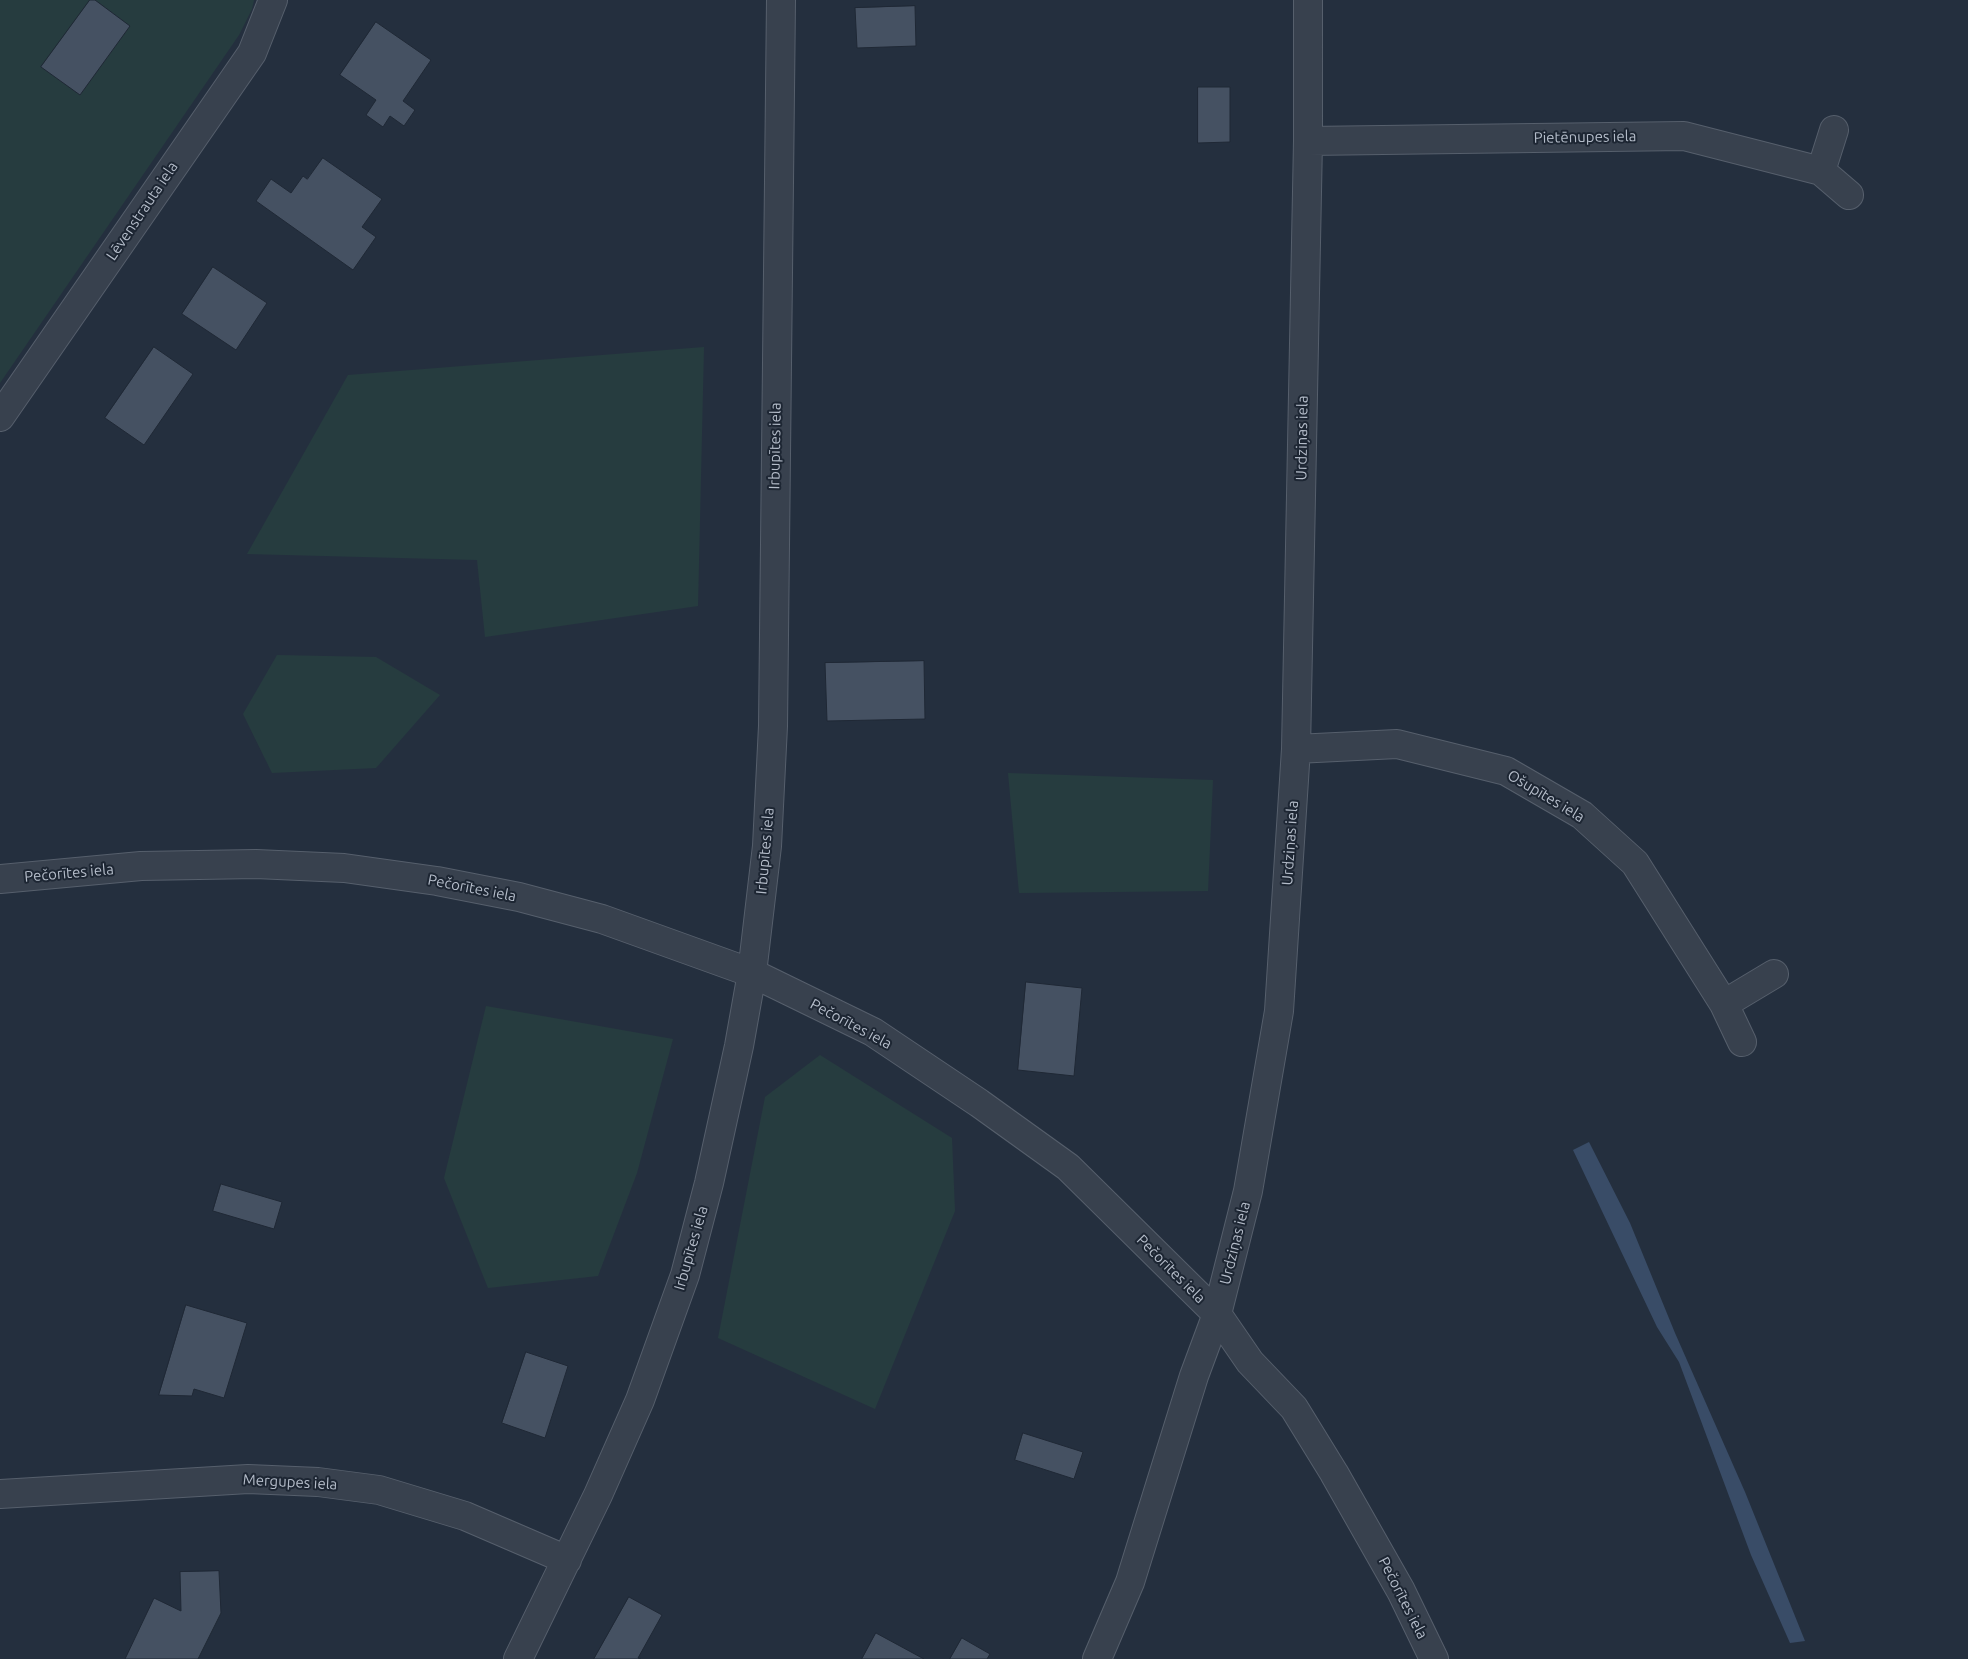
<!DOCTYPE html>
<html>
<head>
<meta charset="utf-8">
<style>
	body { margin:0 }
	canvas { display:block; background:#242f3e }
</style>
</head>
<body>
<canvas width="1968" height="1659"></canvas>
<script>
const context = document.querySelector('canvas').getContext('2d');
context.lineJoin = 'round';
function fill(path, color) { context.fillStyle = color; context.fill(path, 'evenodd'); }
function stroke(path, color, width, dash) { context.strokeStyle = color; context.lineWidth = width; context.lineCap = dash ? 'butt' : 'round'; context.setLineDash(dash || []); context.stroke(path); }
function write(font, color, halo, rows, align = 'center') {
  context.font = font + ' Ubuntu,sans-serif'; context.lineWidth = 4; context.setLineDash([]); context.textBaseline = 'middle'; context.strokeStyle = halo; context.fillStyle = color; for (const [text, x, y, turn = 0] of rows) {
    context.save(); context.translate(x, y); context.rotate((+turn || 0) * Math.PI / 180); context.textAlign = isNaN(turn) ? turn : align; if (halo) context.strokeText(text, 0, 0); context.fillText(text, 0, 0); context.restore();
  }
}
fill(new Path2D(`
	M0,0H254L252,9L239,35L0,383Z
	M704,347L698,606L485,637L477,560L247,554L348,375Z
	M277,655L376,657L440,695L376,768L272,773L243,714Z
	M1008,773L1213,780L1208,891L1019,893Z
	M486,1006L673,1039L637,1173L598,1276L488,1288L444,1178Z
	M820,1055L952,1138L955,1211L875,1409L718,1338L765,1097Z`), '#263c3f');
fill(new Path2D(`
	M1589,1142L1630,1223L1675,1333L1745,1492L1805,1641L1790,1643L1751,1555L1679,1362L1657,1327L1573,1150Z`), '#394c67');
const building = new Path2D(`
	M90,0H95L130,26L80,95L41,67Z
	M915,6L916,46L857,48L855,8Z
	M376,22L431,60L403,101L415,110L404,126L390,116L383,127L366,115L376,100L340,75Z
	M1198,87H1230V142L1198,143Z
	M323,158L382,199L362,227L376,237L353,270L256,201L271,179L291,193L303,176L307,179Z
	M213,267L267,303L236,350L182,314Z
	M154,347L193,374L144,445L105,418Z
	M924,661L925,719L827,721L825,663Z
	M1026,982L1082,988L1074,1076L1018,1070Z
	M221,1184L282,1202L274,1229L213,1211Z
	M186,1305L247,1323L224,1398L194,1389L192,1396L159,1395Z
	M526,1352L568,1366L545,1438L502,1423Z
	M1023,1433L1083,1452L1074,1479L1015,1460Z
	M219,1571L221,1613L198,1659H125L154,1598L181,1611L180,1572Z
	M629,1597L662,1615L638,1658L641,1659H594Z
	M876,1633L924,1659H862Z
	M962,1638L990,1654L987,1659H950Z`);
fill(building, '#455162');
stroke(building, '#1f2835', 1);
const minor = new Path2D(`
	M1308,141L1684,136L1821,171L1849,195
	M1821,171L1834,130
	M0,417L252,53L273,0
	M1296,749L1397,744L1506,771L1582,815L1635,863L1724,1004L1742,1042
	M0,879L141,866L256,864L344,868L437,881L519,897L602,919L752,973L873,1032L979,1103L1068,1167L1217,1314L1250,1362L1294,1408L1334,1473L1401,1591L1434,1659
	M1724,1004L1774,974
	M0,1494L248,1479L318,1482L379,1490L465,1516L567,1560
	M518,1659L598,1495L640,1400L685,1275L709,1183L739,1046L752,973L767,846L773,726L781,0
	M1097,1659L1130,1582L1194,1376L1217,1314L1248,1191L1279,1011L1296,749L1308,141V0`);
stroke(minor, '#565f6c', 30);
stroke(minor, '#38414e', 28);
write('15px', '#b4bcc9', '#1d2633', [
	["Pietēnupes iela",1585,137,-1],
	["Lēvenstrauta iela",142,211,-56],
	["Urdziņas iela",1302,438,-89],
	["Irbupītes iela",775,446,-89],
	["Ošupītes iela",1546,796,31],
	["Urdziņas iela",1290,843,-86],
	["Irbupītes iela",765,851,-85],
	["Pečorītes iela",69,873,-5],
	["Pečorītes iela",472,888,11],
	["Pečorītes iela",851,1024,28],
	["Urdziņas iela",1235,1243,-76],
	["Irbupītes iela",691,1248,-74],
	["Pečorītes iela",1171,1269,45],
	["Mergupes iela",290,1482,3],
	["Pečorītes iela",1403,1598,63]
]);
</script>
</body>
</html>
